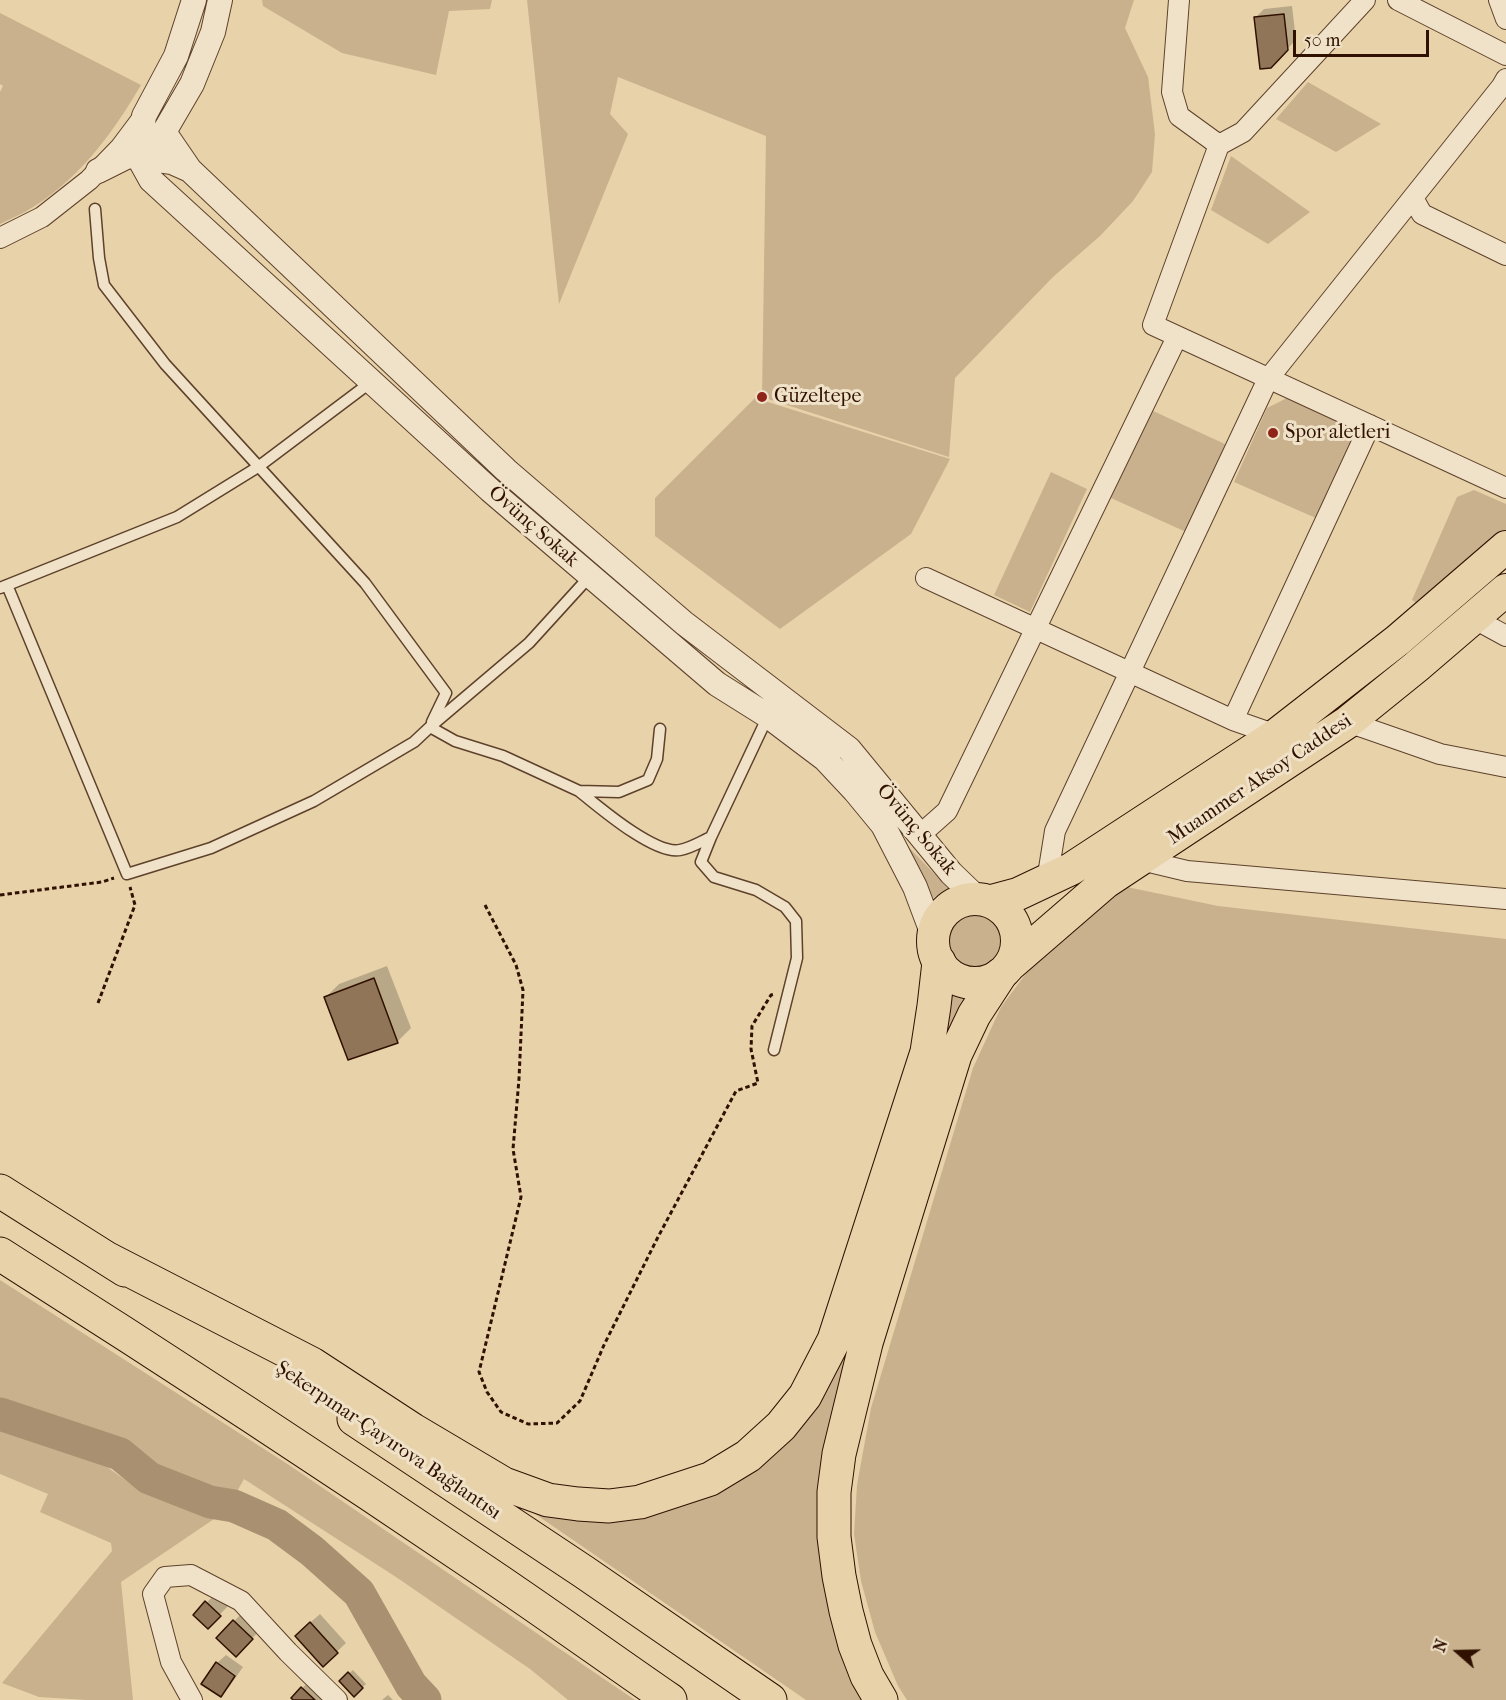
<!DOCTYPE html>
<html>
<head>
<meta charset="utf-8">
<style>
	body { margin:0 }
	#map { position:relative; width:1506px; height:1700px; overflow:hidden; background:#e8d2aa; font-family:"IM FELL French Canon",serif }
	canvas { display:block }
	.north { position:absolute; left:1428px; top:1622px; width:60px; height:60px; -webkit-text-stroke:4px #f0e2c8; paint-order:stroke; rotate:290deg; font-size:16px; font-weight:700; line-height:24px; text-align:center; color:#301100 }
	.north::after { content:''; display:block; margin:auto; width:21px; height:27px; background:#301100; clip-path:polygon(50% 0,100% 100%,50% 72%,0 100%) }
	.scale { position:absolute; left:1293px; top:30px; width:136px; height:27px; box-sizing:border-box; border:3px solid #301100; border-top:0; padding-left:8px; font-size:18px; line-height:21px; white-space:nowrap; color:#301100; -webkit-text-stroke:4px #f0e2c8; paint-order:stroke }
</style>
</head>
<body>
<div id="map">
<canvas width="1506" height="1700"></canvas>
<div class="north">N</div>
<div class="scale">50 m</div>
</div>
<script>
const context = document.querySelector('canvas').getContext('2d');
context.lineJoin = 'round';
function fill(path, color) { context.fillStyle = color; context.fill(path, 'evenodd'); }
function stroke(path, color, width, dash) { context.strokeStyle = color; context.lineWidth = width; context.lineCap = dash ? 'butt' : 'round'; context.setLineDash(dash || []); context.stroke(path); }
function write(font, color, halo, rows, align = 'center') {
  context.font = font + ' "IM FELL French Canon",serif'; context.lineWidth = 6; context.setLineDash([]); context.textBaseline = 'middle'; context.strokeStyle = halo; context.fillStyle = color; for (const [text, x, y, turn = 0] of rows) {
    context.save(); context.translate(x, y); context.rotate((+turn || 0) * Math.PI / 180); context.textAlign = isNaN(turn) ? turn : align; if (halo) context.strokeText(text, 0, 0); context.fillText(text, 0, 0); context.restore();
  }
}
fill(new Path2D(`
	M262,0H492L490,9L449,11L436,75L342,53L263,6Z
	M527,0H1134L1125,28L1148,77L1155,134L1152,172L1133,201L1100,236L1053,277L955,378L949,457L762,397L766,136L618,77L610,114L628,134L559,304Z
	M0,13L141,85C112,135 76,183 25,212C17,216 8,220 0,224V92L3,86L0,84Z
	M1308,82L1381,124L1336,152L1276,119Z
	M1231,156L1310,212L1268,244L1211,210Z
	M755,398L950,459L911,534L780,629L655,536V498Z
	M1287,398L1348,426L1352,442L1318,519L1234,482L1267,408Z
	M1151,410L1227,445L1186,532L1111,498Z
	M1051,472L1087,489L1030,612L994,595Z
	M1474,490L1506,504V536L1421,606L1412,600L1457,497Z
	M897,835L949,889L933,898Z
	M1127,887L1218,906L1506,939V1700H907L898,1686L875,1632L861,1581L854,1534L857,1485L871,1408L973,1068L1001,1007L1042,952L1093,907Z
	M948 941a26 26 0 1 1 52 0a26 26 0 1 1-52 0Z
	M948,989L972,997L936,1075Z
	M0,1280L289,1465L635,1700H568L530,1669L396,1577L244,1479L230,1504L169,1480L148,1468L116,1445L73,1428L0,1407Z
	M845,1342L851,1345L823,1556L827,1599L853,1677L867,1700H806L528,1509L653,1514L689,1503L717,1492Z
	M0,1427L89,1454L135,1487L214,1519L121,1582L133,1700H87L39,1697L2,1683L112,1551L111,1543L40,1512L48,1494L0,1474Z`), '#c9b18d');
fill(new Path2D(`
	M1292,6L1296,40L1270,66L1255,18L1264,9Z
	M387,966L411,1028L397,1042L326,997L339,984Z
	M215,1594L228,1606L208,1627L195,1615Z
	M243,1612L261,1629L236,1655L218,1638Z
	M320,1614L346,1643L323,1665L305,1627Z
	M226,1655L243,1667L229,1687L220,1695L217,1663Z
	M353,1670L366,1684L354,1695L341,1681Z
	M311,1679L333,1700H295L293,1698Z
	M388,1695L393,1700H382Z`), '#0003');
stroke(new Path2D(`
	M0,1414L120,1454L149,1478L210,1502L234,1506L277,1525L312,1551L359,1593L411,1685L425,1700`), '#a99070', 33);
const building = new Path2D(`
	M1284,14L1288,50L1271,68L1260,69L1254,17Z
	M374,978L398,1043L348,1060L324,997Z
	M205,1601L221,1616L208,1629L193,1615Z
	M233,1620L253,1639L236,1657L216,1638Z
	M310,1622L338,1653L323,1667L295,1636Z
	M216,1662L235,1676L221,1697L201,1684Z
	M348,1672L363,1688L354,1697L339,1681Z
	M301,1687L315,1700H293L291,1698Z`);
fill(building, '#907558');
stroke(building, '#301100', 1.5);
const service = new Path2D(`
	M95,209L99,258L104,285L165,364L365,583L446,693L432,722
	M7,585L127,874L211,848L314,801L414,742L430,727L529,643L590,576
	M0,588L177,517L258,467L371,382
	M430,727L455,741L503,756L579,791L619,792L648,780L657,759L660,729
	M579,791C600,808 655,855 680,850C691,848 702,841 711,837L768,716
	M711,837L701,862L714,877L756,890L785,907L796,921L797,958L774,1050`);
const minor = new Path2D(`
	M1179,0L1172,92L1179,116L1219,145L1153,325L1506,488
	M1398,0L1506,55
	M1499,0L1506,19
	M1219,145L1243,132L1365,0
	M1413,198L1422,214L1506,255
	M0,238L42,217L89,180L120,148L144,116
	M926,578L1233,720L1276,735
	M1473,618L1506,636
	M1233,720L1370,425
	M1348,722L1440,754L1506,767
	M920,835L947,811L1177,337
	M1141,860L1187,871L1506,899
	M1047,881L1055,831L1268,379L1502,86L1506,79
	M192,1700L171,1662L153,1594L165,1577L191,1575L241,1601L288,1652L337,1700`);
const tertiary = new Path2D(`
	M194,0L176,56L144,116L140,147L141,162L151,180L490,490L717,684L768,716L825,759L855,791L883,825L915,887L933,935
	M164,132L190,170L506,470L684,623L849,749L951,873L977,898
	M151,140L164,132L192,84L213,32L220,0
	M98,171L128,156L172,162L190,170`);
const primary = new Path2D(`
	M933 941a42 42 0 1 1 84 0a42 42 0 1 1-84 0Z
	M992,901L1018,894L1071,869L1276,735L1398,640L1506,547
	M1010,965L1106,882L1348,722L1416,667L1506,590`);
const motorway = new Path2D(`
	M0,1191L125,1270
	M0,1254C164,1358 326,1464 487,1573C548,1614 609,1658 670,1700
	M106,1258L312,1364L413,1430L504,1484L548,1500L578,1504L609,1506L640,1502L710,1479L748,1456L781,1426L805,1396L834,1340L927,1052L934,1006L939,962
	M354,1419L584,1572L770,1700
	M881,1700L867,1676L855,1645L846,1611L839,1576L834,1537V1492L839,1454L866,1343L955,1055L974,1015L1000,975`);
stroke(service, '#5e412a', 13);
stroke(minor, '#5e412a', 22);
stroke(tertiary, '#5e412a', 26);
stroke(primary, '#301100', 34);
stroke(motorway, '#301100', 35);
stroke(new Path2D(`
	M0,895L102,882L114,878
	M485,905L516,965L523,990L519,1079L513,1149L521,1197L479,1372L487,1392L501,1412L528,1424L557,1423L580,1401L604,1345L658,1237L736,1091L758,1083L751,1049L752,1026L771,995L775,994
	M98,1003L135,905L130,887`), '#301100', 3, [4.5, 3]);
stroke(service, '#f0e2c8', 10);
stroke(minor, '#f0e2c8', 20);
stroke(tertiary, '#f0e2c8', 24);
stroke(primary, '#e8d2aa', 32);
stroke(motorway, '#e8d2aa', 33);
for (const [x, y, r, color] of [
	[762,397,6,"#8f2418"],
	[1273,433,6,"#8f2418"]
]) { const dot = new Path2D(); dot.arc(x, y, r, 0, 2 * Math.PI); context.fillStyle = color; context.fill(dot); stroke(dot, '#f0e2c8', 2); }
write('20px', '#301100', '#f0e2c8', [
	["Güzeltepe",774,397],
	["Spor aletleri",1285,433]
], 'left');
write('20px', '#301100', '#f0e2c8', [
	["Övünç Sokak",533,527,41],
	["Muammer Aksoy Caddesi",1260,780,-34],
	["Övünç Sokak",916,830,50],
	["Şekerpınar-Çayırova Bağlantısı",388,1441,34]
]);
</script>
</body>
</html>
